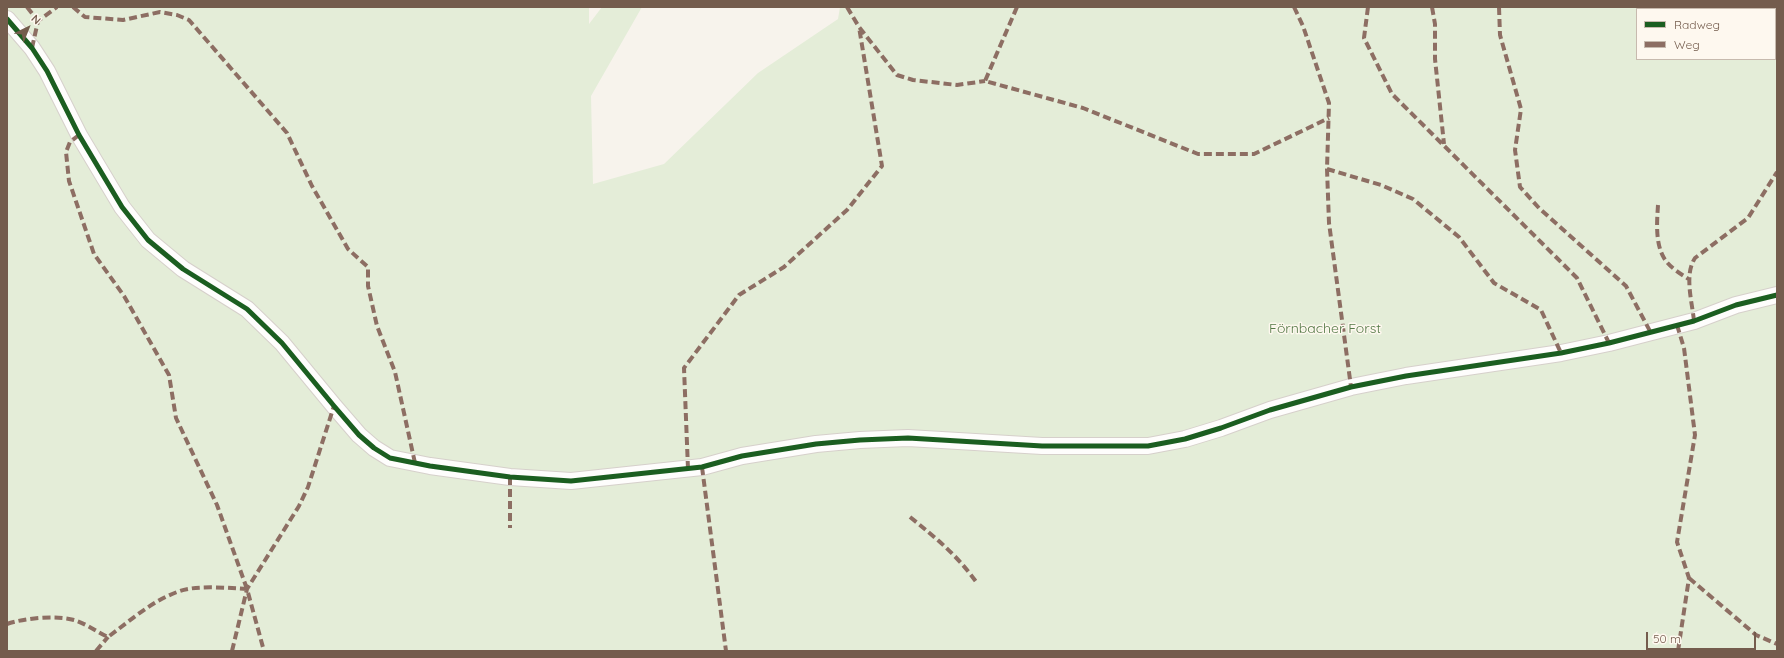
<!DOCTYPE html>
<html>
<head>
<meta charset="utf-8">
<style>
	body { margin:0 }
	#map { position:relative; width:1784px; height:658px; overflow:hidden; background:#f7f3ec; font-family:Quicksand,sans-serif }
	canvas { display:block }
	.frame { position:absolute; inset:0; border:8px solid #745c4d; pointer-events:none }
	.legend { position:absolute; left:1636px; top:8px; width:140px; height:52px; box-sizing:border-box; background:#fef8ef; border:1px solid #c7baae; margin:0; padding:5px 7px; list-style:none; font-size:12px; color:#745c4d }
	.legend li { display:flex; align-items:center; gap:8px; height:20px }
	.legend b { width:20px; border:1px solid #c7baae }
	.north { position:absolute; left:8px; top:8px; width:40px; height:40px; -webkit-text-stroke:3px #fef8ef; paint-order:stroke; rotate:43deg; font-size:11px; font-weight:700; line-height:16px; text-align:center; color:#745c4d }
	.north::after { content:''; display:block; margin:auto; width:14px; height:18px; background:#745c4d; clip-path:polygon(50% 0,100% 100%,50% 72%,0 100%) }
	.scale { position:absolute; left:1646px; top:632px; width:110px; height:18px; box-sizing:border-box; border:2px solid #745c4d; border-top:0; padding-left:5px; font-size:12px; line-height:14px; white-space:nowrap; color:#745c4d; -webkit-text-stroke:3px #fef8ef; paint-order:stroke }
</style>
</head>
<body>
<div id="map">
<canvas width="1784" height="658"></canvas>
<div class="frame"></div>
<ul class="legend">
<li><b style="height:5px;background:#1b5e20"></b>Radweg</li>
<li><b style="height:5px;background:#8d6e63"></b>Weg</li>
</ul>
<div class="north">N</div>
<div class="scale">50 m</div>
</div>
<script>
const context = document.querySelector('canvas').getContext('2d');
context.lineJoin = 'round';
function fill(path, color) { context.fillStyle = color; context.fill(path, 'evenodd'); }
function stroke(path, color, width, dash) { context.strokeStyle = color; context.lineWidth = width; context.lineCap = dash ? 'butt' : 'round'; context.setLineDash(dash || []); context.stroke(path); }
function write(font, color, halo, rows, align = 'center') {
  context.font = font + ' Quicksand,sans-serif'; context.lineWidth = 3; context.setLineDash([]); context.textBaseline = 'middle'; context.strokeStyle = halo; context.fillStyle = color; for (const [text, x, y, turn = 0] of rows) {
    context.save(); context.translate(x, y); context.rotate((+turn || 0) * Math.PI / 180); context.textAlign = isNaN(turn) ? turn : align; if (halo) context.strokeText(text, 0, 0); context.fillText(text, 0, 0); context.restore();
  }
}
fill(new Path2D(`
	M7,7H589V24L602,7H642L591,96L593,184L664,164L758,73L838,19L840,7H1777V651H7ZM1637,9H1775V59H1637Z`), '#e4edd8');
const minor = new Path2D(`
	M7,19L32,48L47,71L79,135L122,207L148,240L183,269L247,309L282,343L334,406L359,435L374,448L390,458L430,466L510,477L571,481L702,467L742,456L816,444L860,440L908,438L1042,446H1148L1185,439L1221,428L1270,410L1351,387L1406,376L1561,353L1609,343L1694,321L1736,305L1777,295`);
stroke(minor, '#d6d0cb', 18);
stroke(minor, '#fefdfc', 16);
stroke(new Path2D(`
	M27,7L38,21
	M73,7L85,17L123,20L160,12L177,15L189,20L287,133L312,186L348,249L368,267V286L377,326L395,372L415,463
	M847,7L859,27L897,75L913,80L957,85L985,81
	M1017,7L985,81L1083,108L1198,154H1254L1329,118
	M1294,7L1303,26L1329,103L1327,169L1329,223L1351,387
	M1368,7L1364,38L1392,94L1577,278L1609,343
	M1432,7L1435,24V59L1444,144
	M1499,7L1500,35L1521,109L1515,150L1520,187L1539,208L1626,286L1651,333
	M1719,7L1723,9
	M1775,35L1777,36
	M32,48L38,21L57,7
	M79,135L70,142L66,152L69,181L94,254L124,296L169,375L176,418L217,505L247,589L264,651
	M1327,169L1381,185L1413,199L1459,237L1494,283L1541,310L1561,353
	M1658,205C1657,221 1655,243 1664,258C1669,267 1681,274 1690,280
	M1694,321C1692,301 1684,275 1695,258L1748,218L1777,172
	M1677,325L1684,348L1695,435L1677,542L1689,578L1678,651
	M702,467L726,651
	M688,469L684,368L739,295L784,267L847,210L882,166L859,27
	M510,477V528
	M910,517C936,538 957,555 977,583
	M1689,578L1756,635L1777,644
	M7,624C24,618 57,615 74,620C85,623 97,632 108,637C131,620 153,600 180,591C197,585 229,588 247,589
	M96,651L108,637
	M232,651L247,589L299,506L308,487L334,406`), '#8d6e63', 4, [8, 4]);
stroke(new Path2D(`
	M7,19L32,48L47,71L79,135L122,207L148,240L183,269L247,309L282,343L334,406L359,435L374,448L390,458L430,466L510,477L571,481L702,467L742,456L816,444L860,440L908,438L1042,446H1148L1185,439L1221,428L1270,410L1351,387L1406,376L1561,353L1609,343L1694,321L1736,305L1777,295`), '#1b5e20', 5);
write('14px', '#547946', '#fef8ef', [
	["Förnbacher Forst",1325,329]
]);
</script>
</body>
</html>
